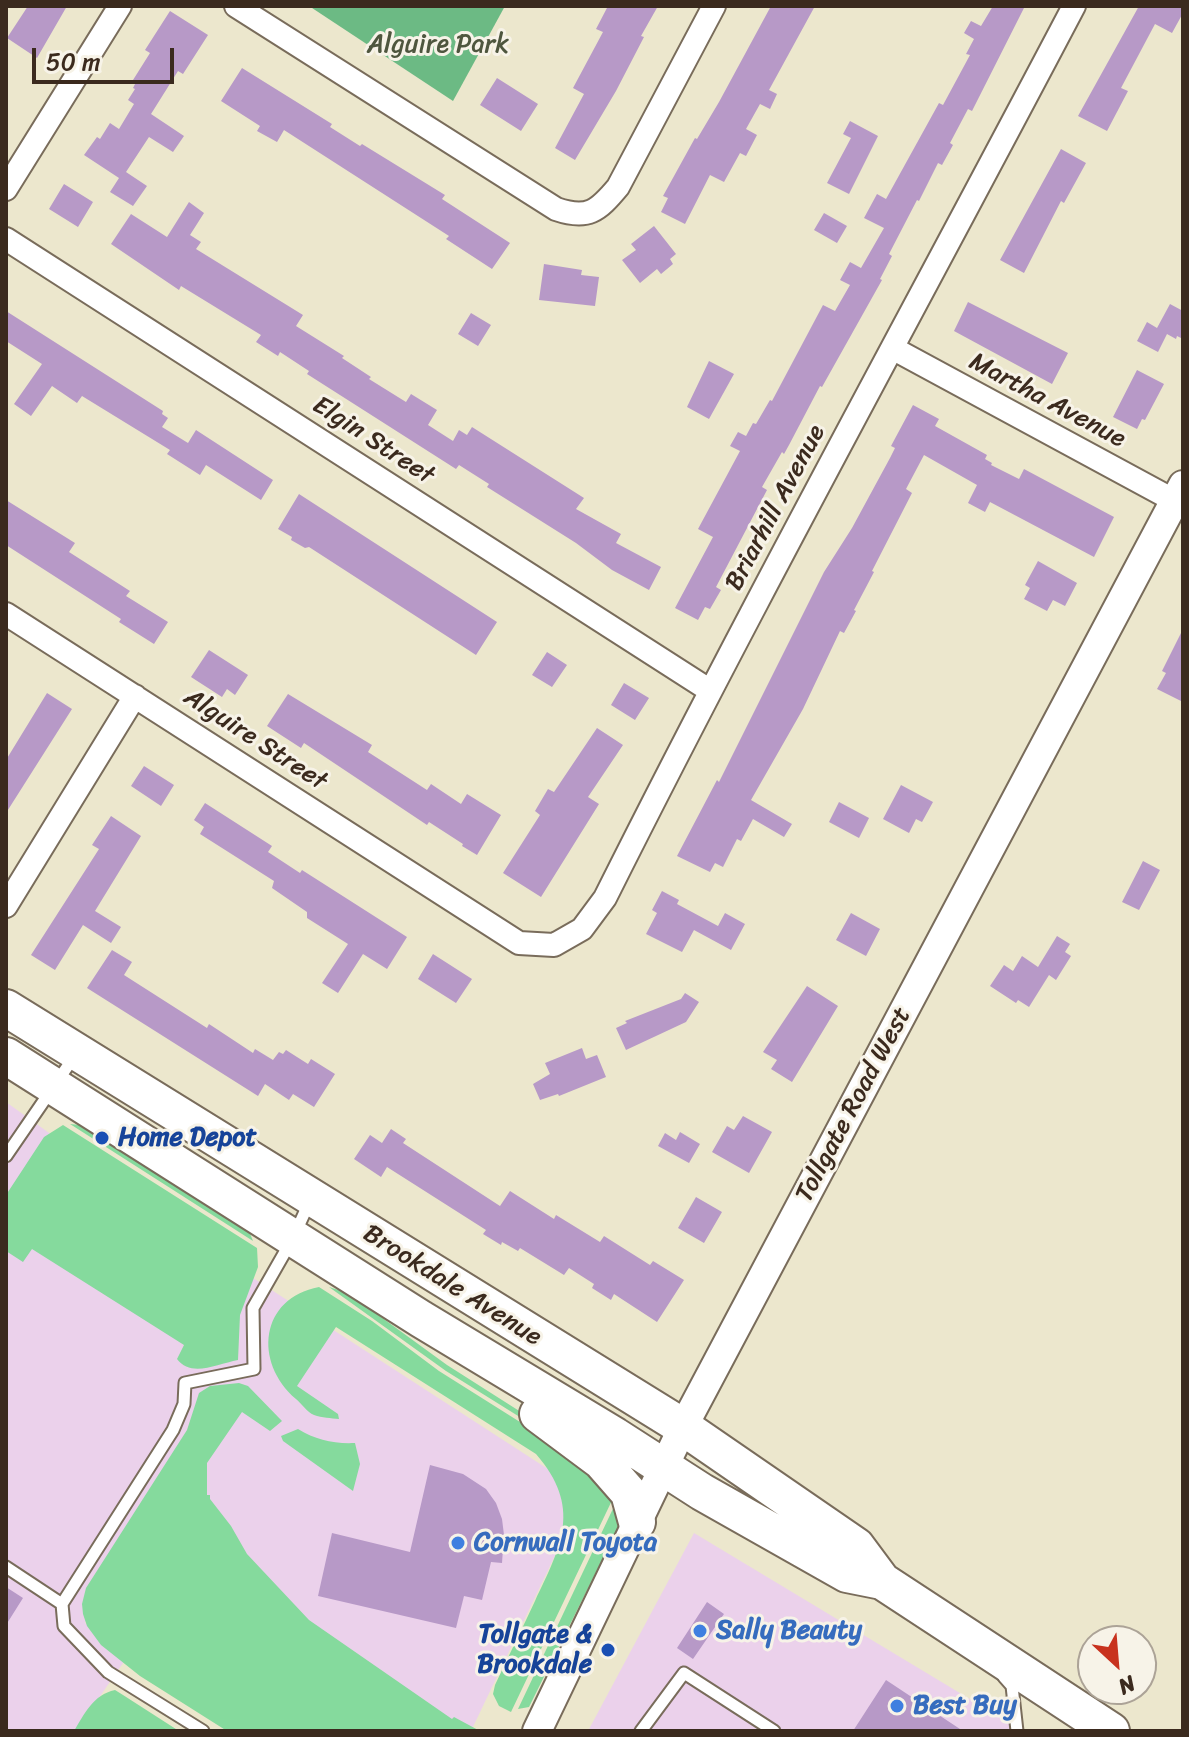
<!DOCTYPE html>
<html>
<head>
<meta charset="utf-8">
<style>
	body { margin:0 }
	#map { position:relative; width:1189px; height:1737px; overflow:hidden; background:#ece7cd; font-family:Sriracha,sans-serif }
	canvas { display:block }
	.frame { position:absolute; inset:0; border:8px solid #3b2a1e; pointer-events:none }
	.north { position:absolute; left:1077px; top:1625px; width:80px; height:80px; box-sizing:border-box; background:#f7f3e8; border:2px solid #aca397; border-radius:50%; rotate:154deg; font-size:22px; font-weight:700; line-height:32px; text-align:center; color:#3b2a1e }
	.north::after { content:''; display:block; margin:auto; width:28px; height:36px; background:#c8321e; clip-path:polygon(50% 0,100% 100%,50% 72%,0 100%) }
	.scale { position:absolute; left:32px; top:48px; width:142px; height:36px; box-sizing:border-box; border:4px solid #3b2a1e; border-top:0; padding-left:10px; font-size:24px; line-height:28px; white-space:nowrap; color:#3b2a1e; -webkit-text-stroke:6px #f7f3e8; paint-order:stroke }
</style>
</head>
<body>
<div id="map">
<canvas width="1189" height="1737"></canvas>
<div class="frame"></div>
<div class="north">N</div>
<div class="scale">50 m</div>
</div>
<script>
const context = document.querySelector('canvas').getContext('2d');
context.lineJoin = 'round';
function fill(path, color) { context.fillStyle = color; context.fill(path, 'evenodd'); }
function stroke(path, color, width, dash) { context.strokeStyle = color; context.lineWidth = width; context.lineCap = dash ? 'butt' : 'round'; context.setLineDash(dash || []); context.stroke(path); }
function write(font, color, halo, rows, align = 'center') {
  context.font = font + ' Sriracha,sans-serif'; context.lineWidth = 6; context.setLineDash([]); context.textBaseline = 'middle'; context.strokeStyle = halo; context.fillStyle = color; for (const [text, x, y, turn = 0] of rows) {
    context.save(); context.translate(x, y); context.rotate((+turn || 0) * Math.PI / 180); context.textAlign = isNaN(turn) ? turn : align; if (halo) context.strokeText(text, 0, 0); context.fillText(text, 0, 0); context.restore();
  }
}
fill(new Path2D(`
	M6,1102L233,1265L585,1493L471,1731L129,1535L85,1623L132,1650L76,1731H6Z
	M694,1533L1023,1731H588Z`), '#ebd1eb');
fill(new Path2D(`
	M70,1124L80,1125L249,1231L253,1241Z
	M63,1125L257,1248L258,1267L240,1315L238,1360C217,1364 191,1378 177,1359L184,1345L32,1249L23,1262L6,1251V1195L44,1137Z
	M319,1287L372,1321L439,1371L520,1422L616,1492L511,1712L499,1706L493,1694L495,1685C508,1657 522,1629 535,1601C562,1545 582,1507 536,1454L336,1327L297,1386L338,1414L339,1419C331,1418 322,1418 314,1415C307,1412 302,1404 296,1399C253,1362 260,1298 319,1287Z
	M329,1287L348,1293L447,1365L546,1428L539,1429L446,1371Z
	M239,1383L248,1386L282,1421L270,1431L242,1412L207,1463V1495H210V1499L231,1526L247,1554L309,1620L452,1719L454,1717L480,1731H227L140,1676L101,1645L87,1626L83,1614L82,1604L86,1588L187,1430L199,1393L210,1386Z
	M298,1429C316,1440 334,1444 355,1443L360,1464L353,1491L283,1441L281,1436Z
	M619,1496L620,1524L611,1555L604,1556L529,1707L518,1709Z
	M115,1690L123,1695L179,1731H74C85,1713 93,1695 115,1690Z`), '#85da9d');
fill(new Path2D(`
	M309,6H505L453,101Z`), '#6cba84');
fill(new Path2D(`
	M28,6H67L37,58L7,38Z
	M608,6H658L641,36L644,37L616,91L575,160L555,148L584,94L573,88L603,32L596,29Z
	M771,6H815L769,90L777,94L770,109L760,104L746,129L757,135L746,156L740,153L724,182L710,175L685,224L661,212L668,198L663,196L695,138L697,139L719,102Z
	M993,6H1025L972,111L968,109L950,143L953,145L942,165L938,163L919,201L917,200L889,254L892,256L880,279L882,280L822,387L820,386L789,445L784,454L782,452L762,487L767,490L716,587L721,590L710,609L705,607L698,620L675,608L713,537L698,529L740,451L730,446L738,432L746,436L753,423L756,424L770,400L772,401L823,305L835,311L850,285L840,280L850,262L861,268L884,228L864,218L877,194L886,199L939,103L943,105L970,55L966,54L974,39L964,33L971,21L981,26Z
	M1139,6H1183V13L1172,33L1155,24L1121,88L1128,91L1107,131L1078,116Z
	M170,11L208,35L183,74L178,71L151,114L184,136L173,152L149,137L126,172L147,186L133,206L110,192L119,178L84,155L97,137L100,139L110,123L119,129L134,104L128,100L135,89L133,88L136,82L133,80L150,53L145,50Z
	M242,68L332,124L330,127L360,146L362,144L445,195L442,199L510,243L492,269L446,239L449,236L284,130L277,142L257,131L260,126L221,101Z
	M497,78L538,104L521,131L480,105Z
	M850,121L878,136L849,194L827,183L851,138L843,134Z
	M1061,149L1086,163L1064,203L1061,201L1024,273L1000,260Z
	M64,184L93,202L78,227L49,209Z
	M189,202L204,213L190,235L201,242L196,249L303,315L296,326L344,356L342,358L371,377L369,379L406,402L411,394L437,410L428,425L453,441L459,430L467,435L472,427L584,498L576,509L621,534L616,543L661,567L649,590L612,570L576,543L487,487L489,484L459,465L456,469L307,374L309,371L280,352L278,356L256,342L261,335L181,286L179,290L111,244L131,214L167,237Z
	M824,213L847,226L837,243L814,230Z
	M654,226L676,254L670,259L673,264L661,274L657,269L640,283L622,260L636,250L631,244Z
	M544,264L582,270L581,275L599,277L595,306L539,300Z
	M968,302L1068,353L1052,384L954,331Z
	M1170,304L1183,311V339L1177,336L1176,339L1167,334L1158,352L1137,341L1147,322L1157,328Z
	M6,311L163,411L162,414L168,418L162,427L188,443L196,430L273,480L261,500L206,465L200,475L167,454L170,450L82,396L77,403L52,386L31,416L14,404L42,364L6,341Z
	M471,313L491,325L478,346L458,334Z
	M709,361L734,374L709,419L687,407Z
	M1137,370L1164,384L1145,420L1142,419L1137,429L1113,417Z
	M913,405L939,419L935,426L987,455L985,459L992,463L991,465L1019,479L1024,469L1114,517L1094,557L990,502L985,512L968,503L977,485L924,455L906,489L912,493L872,571L874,572L854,610L856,611L844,633L840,631L803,709L751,800L792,824L784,837L753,819L741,841L737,839L723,867L715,863L710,872L677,856L717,780L719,782L824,572L852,528L890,458L895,448L891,446Z
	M299,494L497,622L476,655L309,547L305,548L291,540L292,537L278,529Z
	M6,500L75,543L69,552L130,591L126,596L168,622L154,644L119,622L121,619L6,545Z
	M1038,561L1077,583L1065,606L1053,600L1047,611L1024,599L1030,588L1025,585Z
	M1183,629V702L1157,689L1166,673L1162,671Z
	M209,650L248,675L235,695L227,689L222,697L191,677Z
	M547,652L567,665L552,687L532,675Z
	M624,683L649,698L635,720L611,705Z
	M47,693L72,709L6,813V760Z
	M288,694L372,745L368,752L427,790L431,784L461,804L467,794L501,815L477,855L462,846L463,844L429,822L427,825L304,743L301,748L267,726Z
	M597,728L623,745L588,797L599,804L541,897L503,873L540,815L535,811L548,789L554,792Z
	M144,766L174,785L161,806L131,786Z
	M901,785L933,802L922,822L916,819L909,833L883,819Z
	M839,802L869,818L859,838L829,822Z
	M205,803L272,846L268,852L300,873L302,870L407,937L387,969L363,954L338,993L322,983L348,944L307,918V912L272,888L274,881L200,834L204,827L194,820Z
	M111,816L141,836L95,911L121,927L111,943L83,925L55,970L31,955L99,849L92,845Z
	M1143,861L1160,870L1139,910L1122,902Z
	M662,891L679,900L677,904L718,926L725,913L745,924L731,950L694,930L682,952L646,934L657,913L652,910Z
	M851,913L880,929L866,956L836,940Z
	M1057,936L1070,944L1065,952L1071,956L1056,980L1049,975L1029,1007L1018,1000L1016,1003L990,986L1004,965L1013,971L1022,956L1038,967Z
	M112,950L132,962L124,975L207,1028L209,1024L253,1053L255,1049L273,1060L279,1052L283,1054L286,1050L308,1064L311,1059L335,1074L314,1107L293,1094L289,1100L265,1084L258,1096L87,988Z
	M433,954L472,979L456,1003L418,979Z
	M807,986L838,1006L792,1082L771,1069L777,1060L763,1052Z
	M685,993L699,1002L686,1022L626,1050L616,1028L627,1023L625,1021L681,999Z
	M582,1048L586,1059L597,1055L606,1077L559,1096L558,1094L540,1100L533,1084L550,1074L545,1063Z
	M743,1116L772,1132L749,1173L712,1152L727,1126L734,1130Z
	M391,1129L406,1139L403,1143L500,1206L510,1191L554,1219L556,1215L600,1242L604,1236L650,1265L653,1261L684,1280L657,1322L614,1294L611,1300L592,1288L594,1284L569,1268L564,1275L520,1248L518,1251L502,1242L501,1245L483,1234L486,1230L387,1167L381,1177L354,1159L370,1135L382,1143Z
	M680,1132L700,1144L689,1163L658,1146L665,1133L676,1140Z
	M696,1197L722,1212L704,1243L678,1228Z
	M430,1465L463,1474L486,1489L496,1503L502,1519L504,1535L502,1563L491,1562L482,1600L464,1596L456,1628L318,1596L332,1533L410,1552Z
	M6,1587L23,1598L6,1625Z
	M707,1602L724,1614L693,1659L677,1648Z
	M886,1680L963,1731H853Z`), '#b799c7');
const service = new Path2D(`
	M6,1156L76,1054
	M6,1567L62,1604
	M1004,1677L1012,1686L1017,1731
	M203,1731L108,1672L64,1626L62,1604L173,1430L184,1404L185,1383L254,1369L253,1308L293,1238L309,1203
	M641,1731L684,1673L774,1731`);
const minor = new Path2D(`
	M236,6L556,209C588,220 598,211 618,187L714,6
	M6,189L120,6
	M6,239L709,690
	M894,349L1175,501
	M6,614L519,943L554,945L582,929L605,898C755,598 918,303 1074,6
	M6,906L135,696`);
const tertiary = new Path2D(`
	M537,1731L683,1427L1183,485`);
const primary = new Path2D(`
	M6,1008L683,1427L856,1546L882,1581L1111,1731
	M6,1056L421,1319L615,1436L702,1492L847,1574L882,1581
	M538,1414L601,1461L629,1493L637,1522`);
stroke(service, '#796c5b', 15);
stroke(minor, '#796c5b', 26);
stroke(tertiary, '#796c5b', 32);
stroke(primary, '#796c5b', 40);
stroke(service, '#fff', 11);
stroke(minor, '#fff', 22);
stroke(tertiary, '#fff', 28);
stroke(primary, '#fff', 36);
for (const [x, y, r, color] of [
	[102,1138,8,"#1a4fb4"],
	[458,1543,8,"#3f7fe0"],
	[700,1631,8,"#3f7fe0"],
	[608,1650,8,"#1a4fb4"],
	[897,1706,8,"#3f7fe0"]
]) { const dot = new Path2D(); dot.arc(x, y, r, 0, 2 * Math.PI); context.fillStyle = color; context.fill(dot); stroke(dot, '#f7f3e8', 3); }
write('26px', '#4e563e', '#f7f3e8', [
	["Alguire Park",438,45]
]);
write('26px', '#3b2a1e', '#f7f3e8', [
	["Martha Avenue",1047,401,28],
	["Elgin Street",373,441,33],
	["Briarhill Avenue",776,508,-62],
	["Alguire Street",255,740,33],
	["Tollgate Road West",854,1105,-62],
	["Brookdale Avenue",452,1286,32]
]);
write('bold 26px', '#164399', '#f7f3e8', [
	["Home Depot",118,1138],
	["Tollgate &",592,1635,"right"],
	["Brookdale",592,1665,"right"]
], 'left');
write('bold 26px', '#366cbe', '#f7f3e8', [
	["Cornwall Toyota",474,1543],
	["Sally Beauty",716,1631],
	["Best Buy",913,1706]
], 'left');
</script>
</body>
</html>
